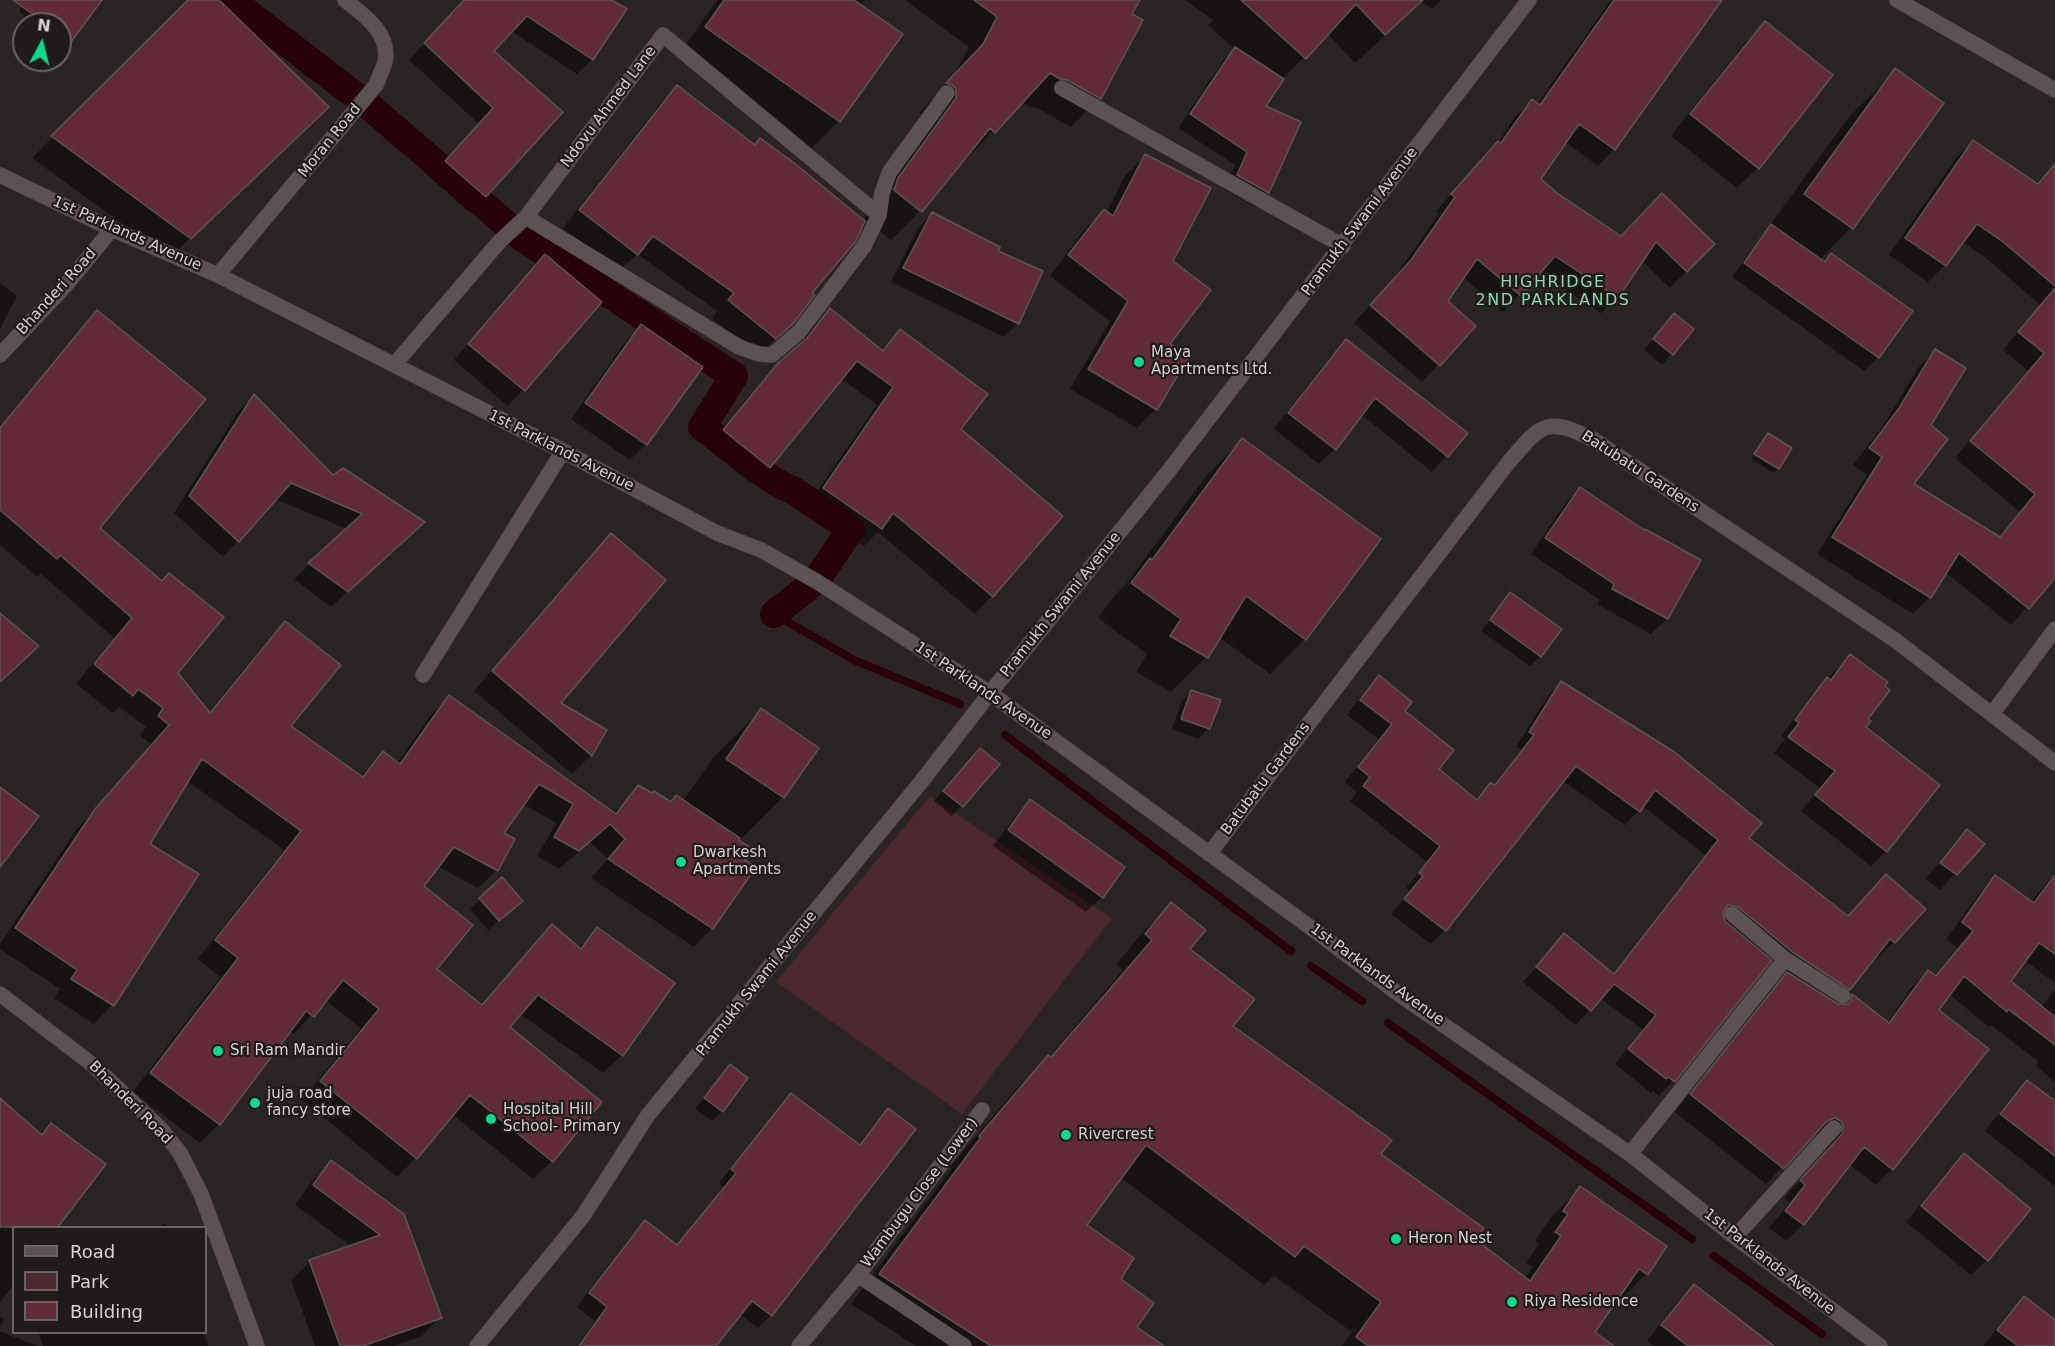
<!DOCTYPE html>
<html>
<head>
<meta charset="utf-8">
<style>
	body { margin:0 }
	#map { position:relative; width:2055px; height:1346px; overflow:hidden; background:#2b2425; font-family:"DejaVu Sans",sans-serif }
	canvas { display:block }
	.legend { position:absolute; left:12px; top:1226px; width:195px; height:108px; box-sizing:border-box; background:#211a1b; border:2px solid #696364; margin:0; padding:8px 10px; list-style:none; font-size:18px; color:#d6d1d2 }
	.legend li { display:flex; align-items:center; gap:12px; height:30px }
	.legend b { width:30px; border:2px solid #696364 }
	.north { position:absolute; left:12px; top:12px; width:60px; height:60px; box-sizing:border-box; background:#211a1b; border:2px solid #696364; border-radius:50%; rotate:7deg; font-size:16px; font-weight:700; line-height:24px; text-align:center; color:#d6d1d2 }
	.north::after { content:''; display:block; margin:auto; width:21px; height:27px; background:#0dd98a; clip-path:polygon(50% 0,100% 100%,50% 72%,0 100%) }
</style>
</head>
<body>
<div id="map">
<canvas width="2055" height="1346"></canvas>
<ul class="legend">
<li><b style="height:8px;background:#5a5253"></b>Road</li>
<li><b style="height:16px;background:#4a282e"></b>Park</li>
<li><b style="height:16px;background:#612c37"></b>Building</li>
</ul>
<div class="north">N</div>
</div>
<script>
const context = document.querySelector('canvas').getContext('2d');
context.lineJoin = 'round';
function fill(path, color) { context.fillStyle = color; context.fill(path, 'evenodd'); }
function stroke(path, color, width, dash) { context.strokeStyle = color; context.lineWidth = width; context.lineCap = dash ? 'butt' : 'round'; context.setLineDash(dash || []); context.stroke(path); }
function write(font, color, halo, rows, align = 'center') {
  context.font = font + ' "DejaVu Sans",sans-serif'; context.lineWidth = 4.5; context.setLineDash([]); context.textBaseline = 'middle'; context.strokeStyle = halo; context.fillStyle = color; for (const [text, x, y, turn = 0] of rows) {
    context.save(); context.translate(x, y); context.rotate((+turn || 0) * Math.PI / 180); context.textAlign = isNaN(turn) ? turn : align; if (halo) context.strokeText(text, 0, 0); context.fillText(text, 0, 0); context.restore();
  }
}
fill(new Path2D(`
	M930,796L1112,918L962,1114L776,982Z`), '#4a282e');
fill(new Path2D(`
	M27,0H100L78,30L61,48L60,24H34L19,11Z
	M190,0H217L306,128L169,258L32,158Z
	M465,0H610L592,59L577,74L511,31L492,51L561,112L469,212L431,178L479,124L409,60Z
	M717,0H865L861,6L901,34L839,121L810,150L677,57Z
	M905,0H1139L1130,14L1100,98L1071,127L1037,108L1030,107L1021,102L964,161L962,159L920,212V208L889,184L887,186L919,212L891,240L865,219L869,208L928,129L923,114L919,113L954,75L969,47Z
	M1185,0H1441L1432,9L1422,2L1355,63L1327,33L1278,84L1264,106L1299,122L1267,192L1254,206L1224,189L1235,165L1178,128L1222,62L1235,50L1208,25L1213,20Z
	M1611,0H1707L1614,149L1598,166L1565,142L1539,179L1556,194L1621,237L1713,244L1670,288L1642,261L1617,297L1601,313L1539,272L1503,312L1463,277L1446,301L1474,326L1422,382L1354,323L1394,278L1439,214L1436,211L1497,144L1515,117L1532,101L1537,104Z
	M1765,23L1758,168L1737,188L1671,136L1745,43Z
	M1896,70L1851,228L1819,260L1824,263L1832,255L1878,357L1864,371L1732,277L1848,118Z
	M677,87L810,294L791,324L758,355L712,318L717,311L637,254L619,271L563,228L660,104Z
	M1973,141L2036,185L2055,166V575L2011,625L1945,572L1930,597L1913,614L1817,554L1867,475L1853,465L1883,426L1918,368L1935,351L1929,426L1912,484L1998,537L2020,512L1955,458L2028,371L2003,350L2040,305L1985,257L1962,242L1945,265L1928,282L1889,255L1956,158Z
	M1145,156L1171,262L1168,344L1156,409L1137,428L1070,389L1110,321L1050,276L1084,230L1104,211L1106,213L1125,176Z
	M932,214L996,252L1018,323L1004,337L891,282L918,228Z
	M545,256L600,302L508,406L454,360Z
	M0,283L17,296L0,329Z
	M830,310L881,351L900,331L959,430L1061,516L992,596L975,614L878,532L864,546L807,506L877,405L841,379L769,467L751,484L707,448L761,382L796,350L813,327Z
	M98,312V528L176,673L208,713L267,641L285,623L289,727L360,777L383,753L397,763L430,716L449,697L613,814L638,787L670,803L676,797L683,801L713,758L761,710L817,748L783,797L738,842L712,928L694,947L591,878L608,859L590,842L559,869L537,856L556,823L523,804L502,834L497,870L478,888L437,866L422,886L435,969L481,1006L552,926L578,949L597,929L622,1055L603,1073L520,1014L508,1028L552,1161L533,1179L452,1114L416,1158L397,1177L302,1100L361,1028L325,1000L294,1034L289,1031L219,1124L200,1143L133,1092L220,977L198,959L284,850L187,781L148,844L112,1005L94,1024L54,998L60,989L0,949V944L77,829L152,745L140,735L146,727L119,707L113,713L76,684L114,638L40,573L37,577L0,545V427L79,331Z
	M1674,315L1692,329L1662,365L1644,350Z
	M641,326L701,367L646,444L630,460L571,419L626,341Z
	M1346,341L1466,433L1432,472L1361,414L1335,449L1319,464L1274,429L1331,356Z
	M254,396L332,476L407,537L331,607L294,579L347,529L275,499L223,557L174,513L238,412Z
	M1768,435L1778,468L1773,473L1751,459Z
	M1242,440L1305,639L1270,674L1219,637L1206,657L1171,692L1136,672L1147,654L1098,618L1115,595L1127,583L1207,475Z
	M1580,489L1644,532L1699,561L1667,619L1651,634L1597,604L1600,600L1531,554L1565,504Z
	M611,536L559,703L591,755L572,774L474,691L592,554Z
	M1511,594L1540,656L1530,666L1481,631Z
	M1850,656L1866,719L1864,727L1886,851L1871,866L1801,811L1820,788L1774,753L1785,739L1781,736L1812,694Z
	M1379,677L1403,711L1437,770L1475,800L1490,784L1493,786L1521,750L1516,747L1547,697L1561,683L1747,839L1847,917L1923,910L1879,957L1877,954L1849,989L1834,1004L1843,1006L1853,996L1887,1023L1911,988L1928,971L1935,976L1958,949L1946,939L1979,894L1995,877L2031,903L2055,873V983L2024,960L2009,981L2041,1007L2055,989V1082L2036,1066L2039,1062L1991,1025L1989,1027L1949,994L1937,1010L1892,1169L1876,1185L1849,1164L1803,1224L1786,1241L1769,1228L1790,1202L1784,1198L1825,1153L1827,1141L1819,1135L1811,1137L1766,1184L1675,1112L1771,990L1788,973L1770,960L1673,1081L1659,1096L1653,1091L1651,1093L1615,1064L1643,1030L1600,998L1576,1025L1523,982L1564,935L1612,975L1705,855L1643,806L1625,825L1563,781L1445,930L1431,944L1391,914L1410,891L1406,888L1427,862L1350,801L1357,792L1345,782L1379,739L1347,715L1358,700L1393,727V723L1360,698Z
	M1192,691L1209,728L1198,739L1172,729L1181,702Z
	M970,760L998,764L952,816L934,801Z
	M1030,801L1102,897L1086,912L993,846L1015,817Z
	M1967,831L1983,844L1940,890L1926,879L1952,846Z
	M502,880L511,911L488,930L470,909Z
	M1171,904L1188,949L1231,1026L1473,1239L1524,1279L1533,1267L1526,1262L1539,1244L1535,1241L1551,1217L1581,1188L1646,1274L1617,1303L1614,1302L1593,1332L1597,1346H1342L1352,1332L1274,1276L1264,1285L1120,1177L1085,1226L1135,1328L1162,1346H916L851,1304L952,1168L950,1167L1018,1087L1049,1057L1123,970L1116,965L1141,934Z
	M730,1066L722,1111L712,1121L695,1109Z
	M2028,1082L2055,1103V1186L1985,1131L2011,1098Z
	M791,1095L858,1145L876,1122L888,1110L771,1315L758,1328L739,1314L714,1346H577L595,1321L577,1307L632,1235L645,1222L676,1246L724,1187L719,1183L779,1108Z
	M0,1100L41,1136L52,1125L104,1164L56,1228H14V1284L0,1302Z
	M1964,1155L1987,1260L1971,1275L1906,1222L1948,1171Z
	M332,1162L440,1317L422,1336L394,1346H315L291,1280L310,1262L352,1247L295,1205L313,1180Z
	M166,1223L168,1228H155Z
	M1694,1286L1771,1346H1653L1647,1341L1678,1301Z
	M2024,1298L2055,1322V1346H1983L2008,1314Z
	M0,1317L4,1319L0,1327Z
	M0,1331L37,1346H0Z
	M38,1332H203L209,1346H43Z`), '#0007');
stroke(new Path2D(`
	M774,614L854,660L960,704
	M1005,735L1291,951
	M1311,966L1362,1001
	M1388,1023L1692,1239
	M1714,1256L1822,1334`), '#270008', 8);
stroke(new Path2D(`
	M231,0L370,107L520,236L734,376L702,427L774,481L794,491L851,529L816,581L774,614`), '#270008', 28);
const building = new Path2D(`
	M13,0H102L71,42L60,34V24H46Z
	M188,0H219L329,107L191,239L51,136Z
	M464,0H612L627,9L593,60L527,16L494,51L563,112L486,197L445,161L493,108L424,43Z
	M724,0H854L903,34L840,122L705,27Z
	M974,0H1140L1132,14L1143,20L1101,99L1067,80L1060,79L1050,73L995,133L990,128L922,212L894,190L898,178L956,98V89L952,85L946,83L983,44L997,17Z
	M1241,0H1423L1385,35L1356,4L1306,59Z
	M1614,0H1722L1615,150L1579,124L1541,179L1557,193L1621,236L1662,193L1715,244L1687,272L1656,242L1618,298L1555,256L1521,296L1477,259L1448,301L1476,326L1440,366L1370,305L1411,260L1455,197L1451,194L1498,141L1501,143L1532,99L1540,105Z
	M1765,21L1833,75L1759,169L1690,114Z
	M1235,47L1284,79L1266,106L1301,122L1269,193L1237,175L1247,152L1190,114Z
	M1895,68L1944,103L1853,229L1804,194Z
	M677,85L755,145L760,138L793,162L865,221L856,241L812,293L815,295L792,325L776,339L728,300L734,293L653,236L638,255L579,210Z
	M1973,140L2038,184L2055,164V286L2002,241L1977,224L1946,266L1905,238Z
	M1145,154L1211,188L1173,261L1211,290L1170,344L1190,355L1157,410L1088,369L1128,301L1068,255L1104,209L1113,216Z
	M932,212L1000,247L998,251L1043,271L1019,324L903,268Z
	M1771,224L1825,262L1831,253L1913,311L1879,358L1744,263Z
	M545,254L602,302L525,391L468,344Z
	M2055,288V578L2029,609L1959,553L1931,598L1832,537L1882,457L1869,448L1899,408L1935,349L1966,368L1931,425L1948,439L1914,484L2000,537L2035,494L1970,441L2044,353L2018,332Z
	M830,308L883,351L900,329L988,394L961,429L1063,516L993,597L893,513L882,529L823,488L893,387L857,361L770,468L723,430L778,363L807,338Z
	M97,310L206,399L100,528L162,581L169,573L224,617L178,673L210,713L285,621L341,665L291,726L363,777L383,751L400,764L449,695L616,814L638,785L652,793L654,791L671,802L676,795L740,838L739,840L752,849L745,860L756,867L713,929L608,859L625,839L610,824L579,851L554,837L573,804L539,784L504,833L515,839L498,871L454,847L424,886L473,925L437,969L482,1005L552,924L581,949L597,927L675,983L623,1056L538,995L510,1027L602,1102L553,1162L470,1095L417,1159L320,1081L379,1009L343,980L314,1017L306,1011L220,1125L150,1073L238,958L215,940L301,831L202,759L150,844L199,874L114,1006L71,979L77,970L15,928L95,809L169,725L158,716L163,708L138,689L133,696L94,664L132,618L60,555L57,559L0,510V428Z
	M1674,313L1694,329L1673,355L1653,339Z
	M641,324L703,367L647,445L585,403Z
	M1346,339L1468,433L1448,457L1375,398L1336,450L1288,413Z
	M254,394L333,475L343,468L425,522L348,592L308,563L362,514L291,483L239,542L189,496Z
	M1768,433L1792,448L1779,469L1754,454Z
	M1242,438L1381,539L1306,640L1246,596L1208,658L1170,636L1181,619L1131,583L1150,558L1152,560Z
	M1580,487L1644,530L1645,529L1701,560L1668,619L1612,589L1614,584L1545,538Z
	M611,533L666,580L561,703L607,730L592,756L492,671Z
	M1510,592L1562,629L1541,657L1490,620Z
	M0,613L39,646L0,682Z
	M1850,654L1888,682L1885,686L1890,690L1868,719L1871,721L1866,727L1940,785L1887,852L1815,795L1835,771L1788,737L1799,723L1795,720L1808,702L1827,677L1831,680Z
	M1379,675L1412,702L1405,711L1454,750L1439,769L1477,800L1490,783L1495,785L1534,735L1529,732L1561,681L1673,751L1762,823L1749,838L1848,916L1886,874L1926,909L1895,943L1890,939L1850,990L1791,951L1738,907L1728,905L1723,912L1725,921L1772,960L1675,1082L1668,1077L1666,1079L1628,1049L1656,1015L1614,984L1591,1011L1536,967L1564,933L1614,974L1718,840L1655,790L1640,812L1576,766L1446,931L1404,899L1423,876L1419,873L1440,846L1363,786L1370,777L1358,767L1392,724L1360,700Z
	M1191,690L1221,700L1210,729L1181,719Z
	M761,708L819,748L784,798L726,759Z
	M980,748L1000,764L963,807L943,791Z
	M0,787L39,816L0,867Z
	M1030,799L1125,867L1103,898L1008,830Z
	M1967,829L1985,844L1957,875L1940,863Z
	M1995,875L2034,903L2055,875V954L2039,943L2011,981L2055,1017V1045L2008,1009L2007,1012L1964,976L1939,1010L1989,1049L1893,1170L1864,1147L1804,1225L1785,1211L1805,1185L1800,1180L1842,1134L1843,1126L1841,1121L1835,1118L1827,1121L1784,1169L1690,1094L1787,972L1838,1004H1848L1851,1001L1852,994L1889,1023L1928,970L1936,976L1973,931L1962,922Z
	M502,877L523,901L499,921L479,898Z
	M1171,902L1206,930L1190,949L1255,999L1233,1026L1392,1140L1381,1154L1484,1228L1475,1239L1530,1281L1561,1236L1555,1232L1568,1214L1563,1211L1580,1186L1667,1246L1648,1275L1639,1269L1595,1332L1614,1346H1368L1356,1337L1381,1302L1304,1246L1295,1257L1146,1145L1087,1225L1134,1258L1121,1279L1154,1303L1137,1327L1164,1346H991L879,1274L981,1137L979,1136L1048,1055L1051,1057L1152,940L1145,934Z
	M730,1064L748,1078L723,1112L704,1098Z
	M2027,1080L2055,1101V1156L2000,1114Z
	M791,1093L860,1145L888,1108L916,1129L772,1316L752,1301L716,1346H579L607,1307L589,1293L645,1220L677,1245L736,1173L731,1169Z
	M0,1098L42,1135L51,1123L106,1164L58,1227H0Z
	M1964,1153L2031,1209L1988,1261L1921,1206Z
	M331,1160L404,1214L442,1318L363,1346H340L309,1260L380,1235L313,1185Z
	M1694,1284L1774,1346H1688L1661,1325Z
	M2024,1296L2055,1320V1346H2018L1997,1330Z`);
fill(building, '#612c37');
stroke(building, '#5b5354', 1.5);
const street = new Path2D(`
	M1897,0L2055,90
	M1062,88L1343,246
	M0,175L112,229L218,275L563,451L717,533L761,550L816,581L990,693L1318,933L1393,990L1630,1154L1735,1237L1880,1346
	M526,217L739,347L759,354L772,355L799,332L864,246L879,215L882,193L889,173L947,93
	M218,275L376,85C379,77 383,69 385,62C391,34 364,15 345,0
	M0,355L66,285L112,229
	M394,365L499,242L526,217L663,35L879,215
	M423,675L563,451
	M1992,714L2055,629
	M1209,854L1508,463C1541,425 1545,415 1594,440L1895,640L2055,763
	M1732,914L1785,959
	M0,994L93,1065L161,1129L180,1153L201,1194L257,1346
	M1630,1154L1785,959L1843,996
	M1735,1237L1834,1128
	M858,1275L964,1346
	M477,1346L583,1216L648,1115L921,782L990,693L1167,473L1529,0
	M799,1346L858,1275L982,1110`);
stroke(street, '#464041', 16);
stroke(street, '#5a5253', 15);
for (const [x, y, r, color] of [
	[1139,362,6,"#0dd98a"],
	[681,862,6,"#0dd98a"],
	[218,1051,6,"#0dd98a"],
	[255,1103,6,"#0dd98a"],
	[491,1119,6,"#0dd98a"],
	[1066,1135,6,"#0dd98a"],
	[1396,1239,6,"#0dd98a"],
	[1512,1302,6,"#0dd98a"]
]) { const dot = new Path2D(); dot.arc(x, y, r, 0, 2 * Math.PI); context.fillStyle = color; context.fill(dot); stroke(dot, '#211a1b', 2); }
write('15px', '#d6d1d2', '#211a1b', [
	["Ndovu Ahmed Lane",609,107,-53],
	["Moran Road",330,141,-51],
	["Pramukh Swami Avenue",1360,222,-53],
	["1st Parklands Avenue",127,234,24],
	["Bhanderi Road",57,292,-48],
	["1st Parklands Avenue",561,451,27],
	["Batubatu Gardens",1640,472,33],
	["Pramukh Swami Avenue",1061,605,-51],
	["1st Parklands Avenue",983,691,34],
	["Batubatu Gardens",1266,779,-53],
	["1st Parklands Avenue",1377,975,36],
	["Pramukh Swami Avenue",757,984,-51],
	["Bhanderi Road",130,1103,45],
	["Wambugu Close (Lower)",920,1193,-53],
	["1st Parklands Avenue",1769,1262,38]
]);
write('15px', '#d6d1d2', '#211a1b', [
	["Maya",1151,353],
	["Apartments Ltd.",1151,370],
	["Dwarkesh",693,853],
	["Apartments",693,870],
	["Sri Ram Mandir",230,1051],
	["juja road",267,1094],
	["fancy store",267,1111],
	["Hospital Hill",503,1110],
	["School- Primary",503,1127],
	["Rivercrest",1078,1135],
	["Heron Nest",1408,1239],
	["Riya Residence",1524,1302]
], 'left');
context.letterSpacing = '1.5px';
write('16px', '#8bd9ad', '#211a1b', [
	["HIGHRIDGE",1553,283],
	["2ND PARKLANDS",1553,301]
]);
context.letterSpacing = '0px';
</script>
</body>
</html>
